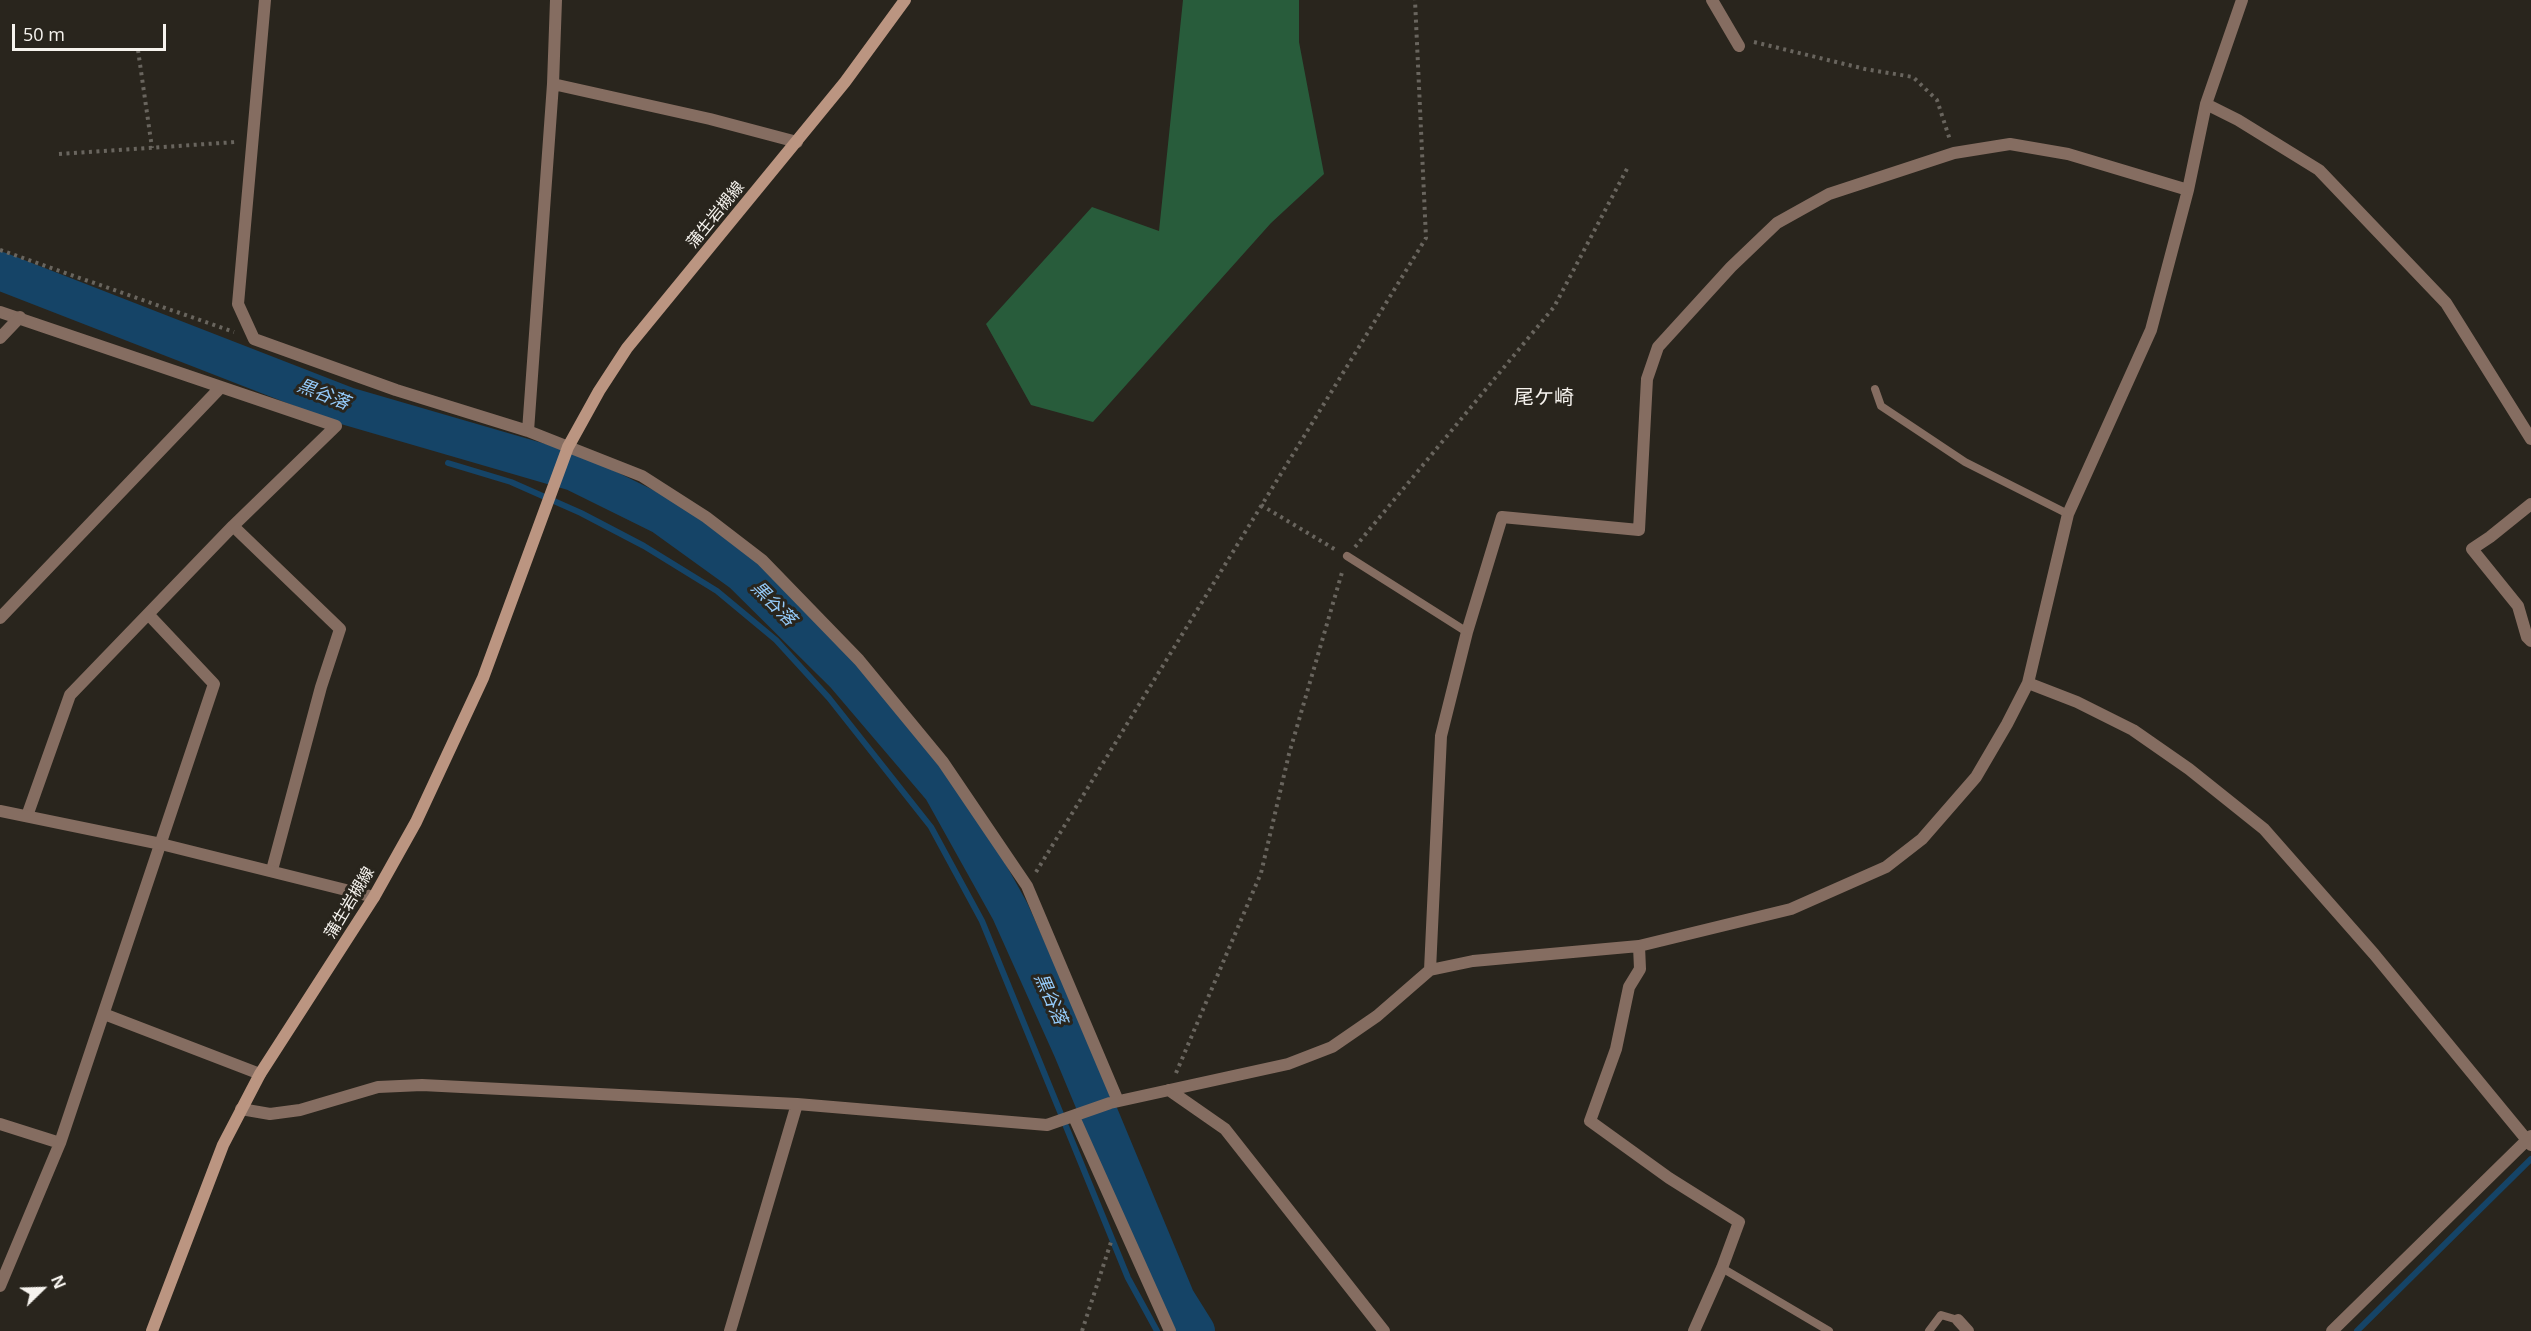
<!DOCTYPE html>
<html>
<head>
<meta charset="utf-8">
<style>
	body { margin:0 }
	#map { position:relative; width:2531px; height:1331px; overflow:hidden; background:#29251d; font-family:"Open Sans",sans-serif }
	canvas { display:block }
	.north { position:absolute; left:12px; top:1259px; width:60px; height:60px; -webkit-text-stroke:4px #29251d; paint-order:stroke; rotate:67deg; font-size:16px; font-weight:700; line-height:24px; text-align:center; color:#f6f3ee }
	.north::after { content:''; display:block; margin:auto; width:21px; height:27px; background:#f6f3ee; clip-path:polygon(50% 0,100% 100%,50% 72%,0 100%) }
	.scale { position:absolute; left:12px; top:24px; width:154px; height:27px; box-sizing:border-box; border:3px solid #f6f3ee; border-top:0; padding-left:8px; font-size:18px; line-height:21px; white-space:nowrap; color:#f6f3ee; -webkit-text-stroke:4px #29251d; paint-order:stroke }
</style>
</head>
<body>
<div id="map">
<canvas width="2531" height="1331"></canvas>
<div class="north">N</div>
<div class="scale">50 m</div>
</div>
<script>
const context = document.querySelector('canvas').getContext('2d');
context.lineJoin = 'round';
function fill(path, color) { context.fillStyle = color; context.fill(path, 'evenodd'); }
function stroke(path, color, width, dash) { context.strokeStyle = color; context.lineWidth = width; context.lineCap = dash ? 'butt' : 'round'; context.setLineDash(dash || []); context.stroke(path); }
function write(font, color, halo, rows, align = 'center') {
  context.font = font + ' "Open Sans","Noto Sans JP",sans-serif'; context.lineWidth = 6; context.setLineDash([]); context.textBaseline = 'middle'; context.strokeStyle = halo; context.fillStyle = color; for (const [text, x, y, turn = 0] of rows) {
    context.save(); context.translate(x, y); context.rotate((+turn || 0) * Math.PI / 180); context.textAlign = isNaN(turn) ? turn : align; if (halo) context.strokeText(text, 0, 0); context.fillText(text, 0, 0); context.restore();
  }
}
fill(new Path2D(`
	M1183,0H1299V42L1324,174L1271,223L1093,422L1031,405L986,324L1092,207L1159,231Z`), '#285c3b');
stroke(new Path2D(`
	M448,463L511,482L581,513L644,546L717,591L776,640L829,698L931,827L982,921L1128,1278L1157,1331
	M2357,1331L2531,1159`), '#154467', 6);
stroke(new Path2D(`
	M0,271L347,406L574,472L663,516L742,573L844,674L942,789L1010,911L1072,1049L1176,1299L1196,1331`), '#154467', 38);
stroke(new Path2D(`
	M1754,42L1865,69L1913,77L1937,100L1950,140
	M138,50L152,148
	M59,154L236,142
	M0,250L234,332
	M1261,505L1336,550
	M1355,547L1554,307L1629,165
	M1036,872L1426,238L1415,0
	M1176,1073L1261,873L1289,754L1343,569
	M1082,1331L1112,1239`), '#69655e', 4, [3, 4.5]);
stroke(new Path2D(`
	M1875,389L1881,406L1965,462L2068,514
	M1347,556L1467,632
	M1722,1268L1829,1331
	M1929,1331L1941,1315L1958,1320`), '#856d61', 8);
stroke(new Path2D(`
	M265,0L238,304L254,339L396,390L528,431L642,476L706,517L762,560L859,660L943,762L1027,886L1118,1101
	M1712,0L1739,46
	M553,84L710,119L797,142
	M2206,104L2238,120L2319,170L2446,303L2531,439
	M0,312L221,387
	M528,431L553,84L556,0
	M2531,504L2490,537L2472,549L2518,606L2527,637L2531,641
	M233,526L340,629L321,687L272,870
	M0,618L221,387L336,426L233,526L70,695L27,816
	M2028,683L2077,702L2133,730L2189,769L2264,829L2374,954L2531,1145
	M1639,946L1640,969L1629,987L1616,1049L1590,1121L1669,1178L1739,1222L1722,1268L1694,1331
	M1430,970L1441,736L1467,632L1502,517L1639,530L1647,379L1658,347L1731,267L1777,223L1829,194L1954,153L2010,144L2068,154L2188,190
	M104,1014L260,1074
	M1169,1090L1225,1129L1384,1331
	M241,1109L270,1114L300,1110L378,1087L422,1085L797,1104L1047,1125L1110,1103L1288,1064L1332,1047L1377,1016L1430,970L1473,961L1639,946L1791,909L1886,867L1922,839L1976,777L2007,724L2028,683L2068,514L2151,330L2188,190L2206,104L2242,0
	M1074,1117L1170,1331
	M0,1124L60,1143
	M0,1286L60,1143L214,684L148,614
	M1958,1320L1968,1331
	M730,1331L797,1104
	M2332,1331L2531,1136`), '#856d61', 12);
stroke(new Path2D(`
	M0,338L20,317
	M0,811L161,844L374,897`), '#856d61', 12);
stroke(new Path2D(`
	M152,1331L223,1145L260,1074L374,897L416,822L483,678L568,447L599,391L627,348L845,82L905,0`), '#bb9581', 12);
write('16px', '#f6f3ee', '#29251d', [
	["蒲生岩槻線",716,215,-51],
	["蒲生岩槻線",350,903,-59]
]);
write('italic 18px', '#95cbfa', '#29251d', [
	["黒谷落",323,395,21],
	["黒谷落",773,604,45],
	["黒谷落",1050,999,66]
]);
write('20px', '#f6f3ee', '#29251d', [
	["尾ケ崎",1544,398]
]);
</script>
</body>
</html>
